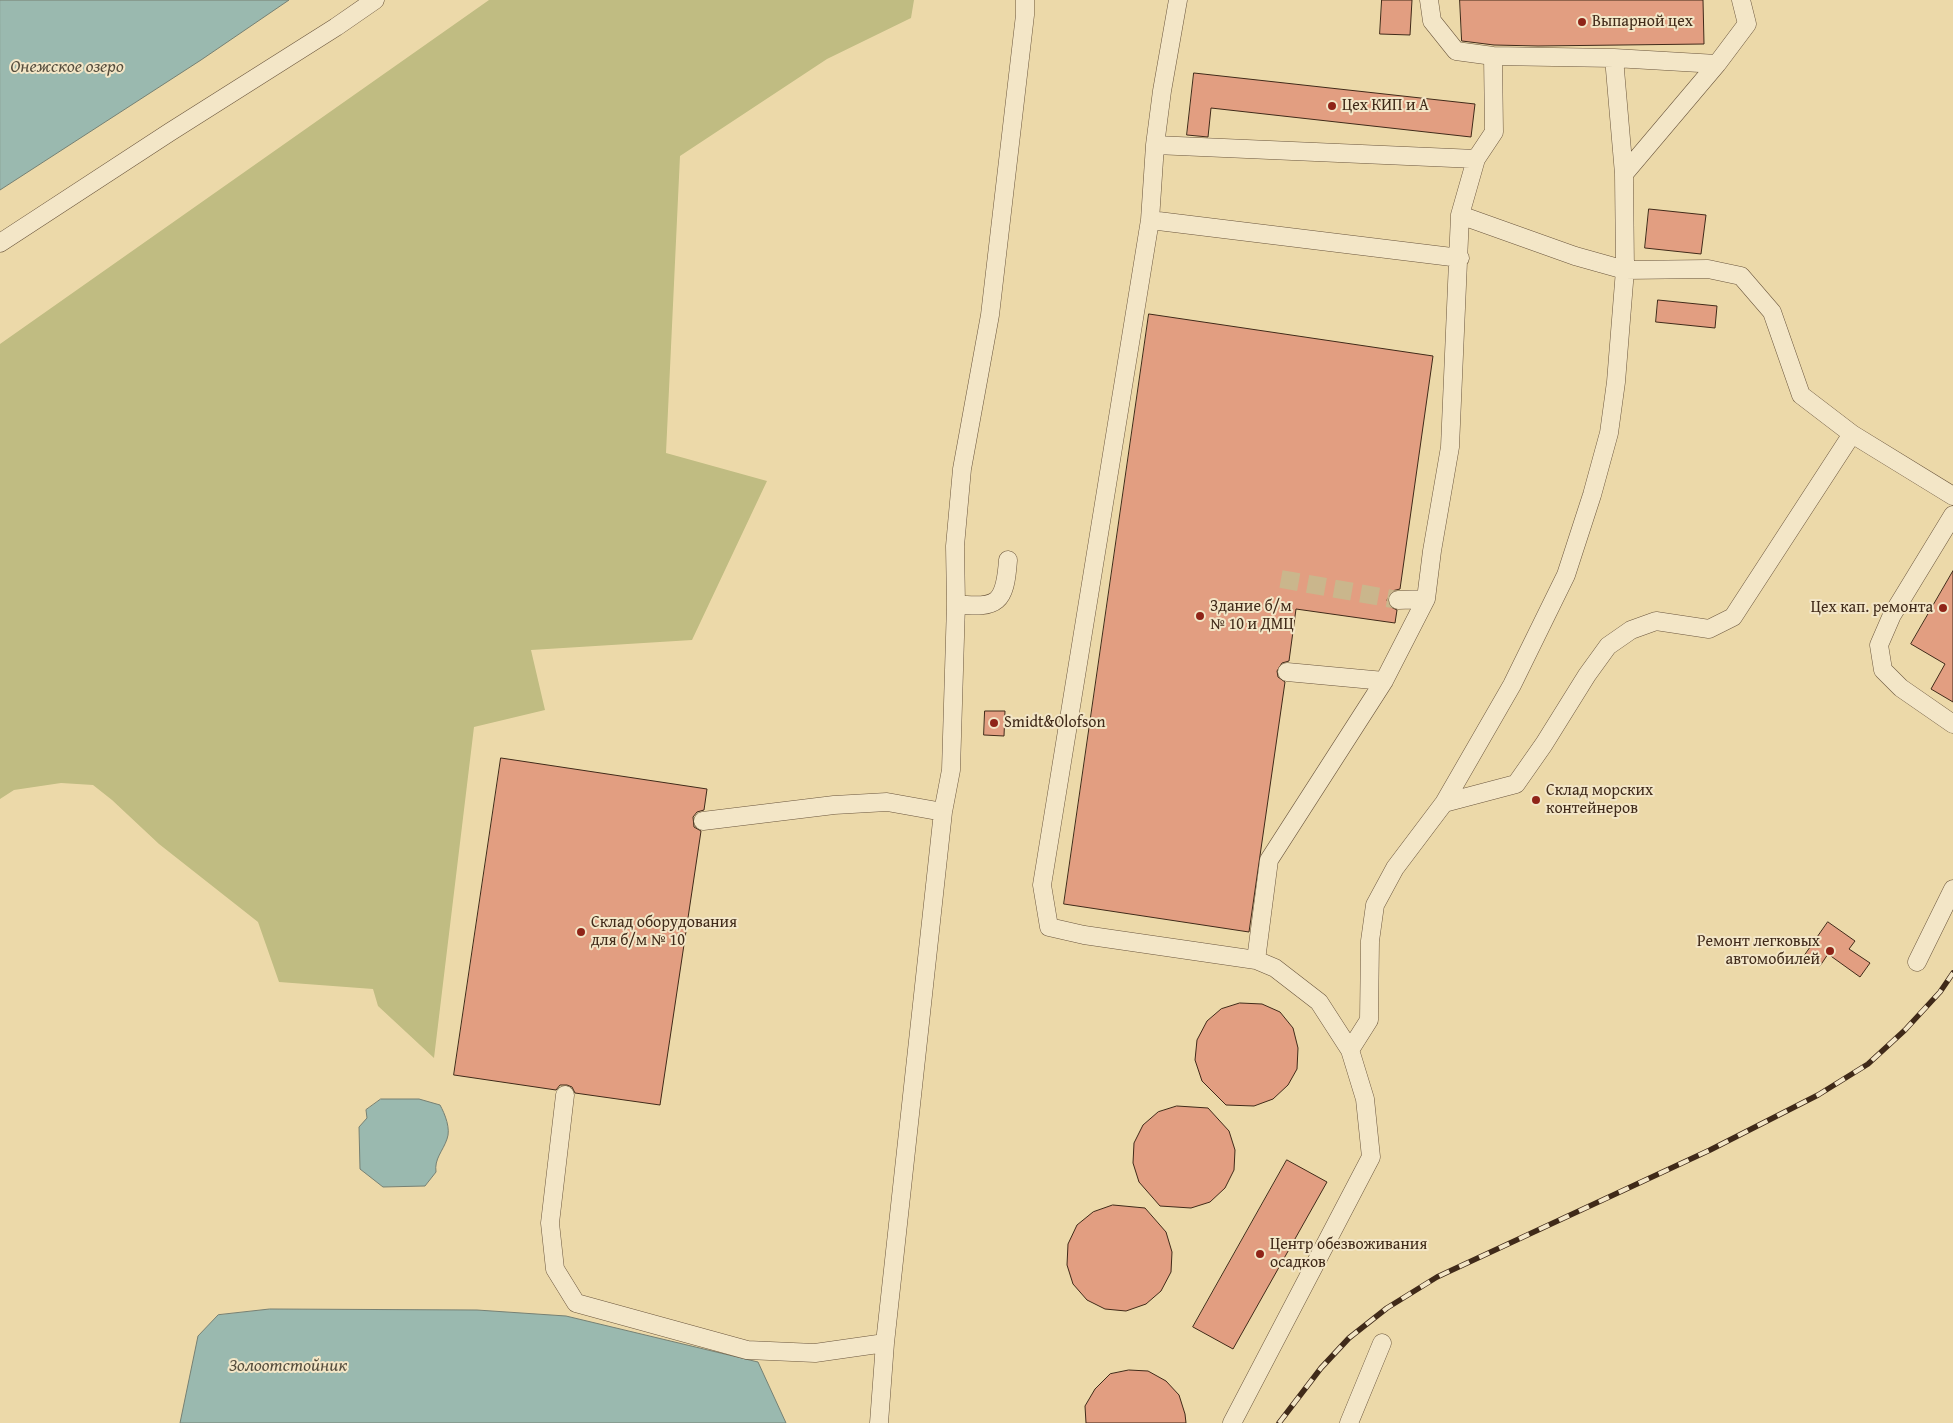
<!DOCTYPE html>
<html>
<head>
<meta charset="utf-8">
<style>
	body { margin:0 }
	canvas { display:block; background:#ecd9a9 }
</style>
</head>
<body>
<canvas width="1953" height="1423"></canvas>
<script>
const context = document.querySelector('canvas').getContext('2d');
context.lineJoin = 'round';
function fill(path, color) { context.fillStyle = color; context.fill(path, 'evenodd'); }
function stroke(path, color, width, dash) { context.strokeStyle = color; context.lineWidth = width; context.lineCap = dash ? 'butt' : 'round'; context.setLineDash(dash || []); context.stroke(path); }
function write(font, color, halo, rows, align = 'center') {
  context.font = font + ' "Gentium Book Plus",serif'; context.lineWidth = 4; context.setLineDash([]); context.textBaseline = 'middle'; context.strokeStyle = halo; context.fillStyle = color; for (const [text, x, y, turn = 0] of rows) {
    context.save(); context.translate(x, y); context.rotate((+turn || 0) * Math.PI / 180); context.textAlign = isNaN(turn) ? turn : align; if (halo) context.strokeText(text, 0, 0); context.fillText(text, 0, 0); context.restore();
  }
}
fill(new Path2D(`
	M489,0H914L911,18L827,59L680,156L666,453L767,481L692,640L531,650L545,710L474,727L434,1058L378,1006L373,989L279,982L258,922L159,844L112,800L93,785L61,783L14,790L0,799V344Z`), '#c0bc82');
const water = new Path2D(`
	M0,0H289L201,60L0,190Z
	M381,1099H419L440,1105C445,1114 451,1129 447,1139C443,1151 434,1159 436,1172L425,1186L383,1187L360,1169L359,1127L367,1118L366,1110Z
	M270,1309L477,1310L566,1316L758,1362L786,1423H180L198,1336L218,1315Z`);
fill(water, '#9ab9af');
stroke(water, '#768073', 1);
const building = new Path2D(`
	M1382,0H1412L1410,35L1380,34Z
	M1460,0H1703L1704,44L1538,46L1494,45L1462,41Z
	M1194,73L1475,104L1471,137L1211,108L1208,137L1187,135Z
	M1649,209L1706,215L1701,254L1645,248Z
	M1658,300L1717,306L1715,328L1656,322Z
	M1149,314L1433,356L1400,589L1392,591L1387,600L1389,606L1397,610L1395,623L1296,609L1289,661L1282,663L1277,671L1278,677L1285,682L1249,932L1064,904Z
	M1953,571V702L1931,689L1945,664L1911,644Z
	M985,711H1005L1004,736L984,735Z
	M501,758L707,789L704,810L697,812L693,817L694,827L701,831L660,1105L575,1093L572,1087L567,1085H560L556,1090L454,1075Z
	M1828,922L1855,941L1849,949L1870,963L1860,977L1828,954L1820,966L1805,955Z
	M1240,1003L1262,1004L1280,1012L1293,1028L1298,1048L1297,1069L1288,1085L1273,1099L1254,1106L1226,1105L1202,1081L1195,1060L1197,1040L1207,1021L1221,1009Z
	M1177,1106L1208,1108L1229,1131L1235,1150L1234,1170L1225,1188L1210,1202L1191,1208L1160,1206L1139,1182L1133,1163L1134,1143L1143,1125L1158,1112Z
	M1287,1160L1327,1182L1233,1349L1193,1327Z
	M1113,1205L1145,1208L1166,1232L1172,1252L1171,1272L1161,1291L1146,1304L1126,1311L1105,1309L1087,1300L1073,1284L1067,1265L1068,1244L1077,1225L1093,1212Z
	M1129,1370L1148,1371L1166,1381L1179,1395L1185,1414L1186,1423H1086L1085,1406L1095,1389L1110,1374Z`);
fill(building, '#e29e81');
stroke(building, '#402a19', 1);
stroke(new Path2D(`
	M1281,579L1398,600`), '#cab68c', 18, [18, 9]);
const minor = new Path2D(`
	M1178,0L1162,91L1155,145L1150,220L1042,885L1049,927L1084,935L1256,960L1275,968L1319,1002L1350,1050L1365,1099L1371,1157L1232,1423
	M1429,0L1432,21L1456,51L1493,56L1614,58L1717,64
	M1155,145L1476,159L1460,215L1450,447L1432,551L1426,599L1384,681L1269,860L1256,960
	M1476,159L1494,132L1493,56
	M1624,174L1717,64L1747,24L1741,0
	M1460,215L1575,256L1625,270L1624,174L1614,58
	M1150,220L1460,258
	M0,243L170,132L336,27L375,0
	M1953,515L1892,615L1879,645L1883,670L1901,688L1953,724
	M1398,600L1426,599
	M956,604C998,609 1005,603 1008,560
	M1287,672L1384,681
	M1444,803L1516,784L1544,744L1587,675L1608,646L1631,630L1656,621L1709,629L1733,617L1852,434
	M703,821L834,805L887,802L943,812
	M1917,962L1953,889
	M1350,1050L1369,1020L1370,941L1375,905L1395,868L1444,803L1512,685L1566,575L1592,495L1609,433L1616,382L1625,270L1708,269L1741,276L1772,312L1801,395L1852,434L1953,496
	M565,1095L550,1223L555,1269L576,1303L747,1350L815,1353L885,1343
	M879,1423L885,1343L943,812L951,770L956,604L955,546L962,469L990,315L1025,15V0
	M1349,1423L1382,1343`);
stroke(minor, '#6b563d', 19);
stroke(minor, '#f3e6c7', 18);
const rail = new Path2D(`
	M1279,1423L1321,1368L1349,1338L1387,1308L1437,1277L1710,1150L1818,1095L1868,1064L1905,1030L1940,992L1953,973`);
stroke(rail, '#402a19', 5.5);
stroke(rail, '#f3e6c7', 4, [11]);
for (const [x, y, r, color] of [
	[1582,22,5,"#8f2418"],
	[1332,106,5,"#8f2418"],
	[1943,608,5,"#8f2418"],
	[1200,616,5,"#8f2418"],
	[994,723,5,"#8f2418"],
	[1536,800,5,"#8f2418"],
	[581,932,5,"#8f2418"],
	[1830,951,5,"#8f2418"],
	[1260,1254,5,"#8f2418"]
]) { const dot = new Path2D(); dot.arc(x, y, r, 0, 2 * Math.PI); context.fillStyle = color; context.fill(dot); stroke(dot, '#f3e6c7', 2); }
write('16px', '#402a19', '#f3e6c7', [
	["Выпарной цех",1592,22],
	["Цех КИП и А",1342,106],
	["Здание б/м",1210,607],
	["№ 10 и ДМЦ",1210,625],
	["Цех кап. ремонта",1933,608,"right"],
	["Smidt&Olofson",1004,723],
	["Склад морских",1546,791],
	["контейнеров",1546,809],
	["Склад оборудования",591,923],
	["для б/м № 10",591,941],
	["Ремонт легковых",1820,942,"right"],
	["автомобилей",1820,960,"right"],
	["Центр обезвоживания",1270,1245],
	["осадков",1270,1263]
], 'left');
write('italic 18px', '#564e3e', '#f3e6c7', [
	["Онежское озеро",67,67],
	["Золоотстойник",288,1366]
]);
</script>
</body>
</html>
